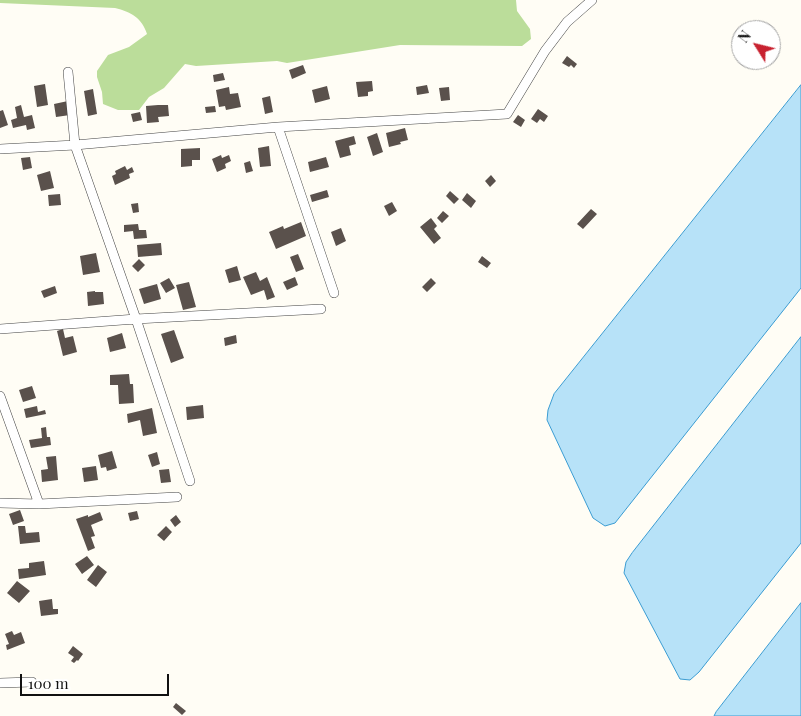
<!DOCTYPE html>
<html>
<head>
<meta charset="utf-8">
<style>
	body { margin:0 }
	#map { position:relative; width:801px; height:716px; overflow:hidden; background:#fffdf5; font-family:"Playfair Display",serif }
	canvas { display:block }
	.north { position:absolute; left:731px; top:20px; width:50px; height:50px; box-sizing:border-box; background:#fff; border:1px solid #a0a0a0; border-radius:50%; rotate:306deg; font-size:14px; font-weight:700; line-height:20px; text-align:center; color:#111 }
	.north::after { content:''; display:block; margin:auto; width:18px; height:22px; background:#c82230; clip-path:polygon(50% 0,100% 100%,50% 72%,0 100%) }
	.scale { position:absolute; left:20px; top:674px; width:149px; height:22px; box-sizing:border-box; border:2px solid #111; border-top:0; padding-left:6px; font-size:15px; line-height:18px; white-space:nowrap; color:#111; -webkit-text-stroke:4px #fff; paint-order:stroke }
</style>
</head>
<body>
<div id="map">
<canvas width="801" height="716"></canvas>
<div class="north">N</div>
<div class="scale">100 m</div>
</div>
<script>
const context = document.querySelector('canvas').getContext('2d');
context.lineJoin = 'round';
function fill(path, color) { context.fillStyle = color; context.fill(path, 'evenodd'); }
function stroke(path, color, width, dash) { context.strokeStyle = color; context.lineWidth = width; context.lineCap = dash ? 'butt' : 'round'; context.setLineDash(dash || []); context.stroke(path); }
fill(new Path2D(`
	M0,0H516L517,11L530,29L531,39L522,46L400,45L287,63L277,61L196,66L185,64L164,88L149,97L139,110H118L103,104L102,92L97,77V71L108,55L129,47L147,34C142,18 131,12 115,8L0,3Z`), '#bbdd9a');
const water = new Path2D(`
	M801,85V288L615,523L605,526L593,518L547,420L548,410L554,394Z
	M801,337V543L699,672L690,680L680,679L624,573L626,562L632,553Z
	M801,603V716H714L716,712Z`);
fill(water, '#b7e2f8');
stroke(water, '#3b9cd2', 1);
fill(new Path2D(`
	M567,56L577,64L574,68L571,65L569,67L562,63Z
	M303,65L306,73L292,79L289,70Z
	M223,73L225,80L214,82L213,75Z
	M372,81L373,91L368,92V96L358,97L356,82Z
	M45,84L48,105L37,107L34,86Z
	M427,85L429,93L417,95L416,87Z
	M327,86L330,99L315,103L312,90Z
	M229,87L230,94L238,93L241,107L226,110L225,106L219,107L216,90Z
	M449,87L450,100L441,101L439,88Z
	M93,89L97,114L88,116L84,91Z
	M270,96L273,112L265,114L262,98Z
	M68,101L70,115L56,117L54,104Z
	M21,105L24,117L32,115L35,128L27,130L26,125L13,128L11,120L17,118L15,107Z
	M158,105H168L169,116L158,117L159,122L147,123L146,106Z
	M215,106L216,112L206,113L205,107Z
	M538,109L548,116L544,122L540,119L537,123L531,119Z
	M3,110L8,125L0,128V111Z
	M140,112L142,120L133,122L131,114Z
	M518,115L525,120L521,127L513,122Z
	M405,128L408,140L400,142L401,144L389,147L386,133Z
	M377,133L383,152L373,156L367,137Z
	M354,136L356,144L349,146L351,155L340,158L335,141Z
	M269,146L271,166L260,167L258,148Z
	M200,148V160H192V166L181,167V149Z
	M221,155L222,158L229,155L231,161L225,164L226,168L217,172L212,159Z
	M30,157L32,168L23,170L21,158Z
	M326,157L329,167L310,172L308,162Z
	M250,161L253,171L246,173L244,163Z
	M125,166L127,170L132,167L134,172L129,174L130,178L115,185L112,176L116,174L115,171Z
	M50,171L54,188L41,191L37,175Z
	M491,175L496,181L490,187L485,181Z
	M327,190L329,197L312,202L310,195Z
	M450,191L459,199L454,204L446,196Z
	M467,193L476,201L471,208L462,200Z
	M60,194L61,205L49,206L48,195Z
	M392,202L397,211L389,216L384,206Z
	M138,203L139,212L133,213L131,204Z
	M591,209L597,214L583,229L577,224Z
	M443,211L449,216L442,223L437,218Z
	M431,218L437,226L434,229L441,238L434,244L420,227Z
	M301,222L306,236L276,249L269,232L283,226L284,229Z
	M138,224L139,230H146L147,238L134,239L133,231L124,232V225Z
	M341,228L346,241L336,246L331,232Z
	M161,243L162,255L138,257L137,245Z
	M96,253L100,272L83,275L80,256Z
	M298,254L304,269L296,272L290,257Z
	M482,256L491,263L487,268L478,262Z
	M139,259L145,265L138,272L132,266Z
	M237,266L241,280L229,283L225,270Z
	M256,272L260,281L267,277L275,297L267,300L264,290L251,295L243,277Z
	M295,277L298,285L287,290L283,282Z
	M169,278L175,288L166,293L160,283Z
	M431,278L436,283L427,292L422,287Z
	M189,282L196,307L183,310L176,285Z
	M157,284L161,299L144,304L139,289Z
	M55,286L57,293L44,298L41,291Z
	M95,291V292H103L104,304L88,306L87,292Z
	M63,329L65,338L73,336L77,352L63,356L57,331Z
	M174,330L184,358L171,363L161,334Z
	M122,333L126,348L110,352L107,338Z
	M236,335L237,343L225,346L224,338Z
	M129,374L130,384H133L134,403L119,404L118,385H110V375Z
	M32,386L36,398L23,402L19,390Z
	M203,405L204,418L187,420L186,407Z
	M37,406L38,412L45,410L46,414L26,418L24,409Z
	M152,408L157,433L143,436L140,420L128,423L127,414Z
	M46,427L47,437H50L51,445L31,448L29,440L42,438L41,428Z
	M112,451L117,468L107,471L106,467L101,468L98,455Z
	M157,452L160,464L152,467L148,455Z
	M56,456L58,480L42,482L41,470L48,469L46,457Z
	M96,466L98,480L84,482L82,468Z
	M169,469L171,482L161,483L159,470Z
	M20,510L24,521L13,525L9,514Z
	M137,511L139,519L130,521L128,513Z
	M100,512L103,520L91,525L95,536L91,537L95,548L88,551L76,519L88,515V517Z
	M176,515L181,522L175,527L170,520Z
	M18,526H25L26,533L39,532L40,542L20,544Z
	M166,526L172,532L164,541L157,535Z
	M87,556L94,565L82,574L75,564Z
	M44,561L46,575L19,579L18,569L29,568V563Z
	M98,565L107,572L96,587L87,580Z
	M17,581L30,591L19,603L7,593Z
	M52,599L53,609H58V614L41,616L39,601Z
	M12,631L14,635L21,632L25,643L7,650L6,645L9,644L5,634Z
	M73,646L83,654L78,661L77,660L74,663L71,661L74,657L68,653Z
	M176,703L186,711L182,715L173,707Z`), '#5a514c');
const minor = new Path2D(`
	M68,72L75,145L136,319L190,481
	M278,127L334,293
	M0,149L75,145L278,127L507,114L545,51L567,22L592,0
	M0,329L136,319L321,309
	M0,396L39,504
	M0,503L39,504L177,497
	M0,683L32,682`);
stroke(minor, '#444', 10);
stroke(minor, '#fff', 9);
</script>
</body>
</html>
